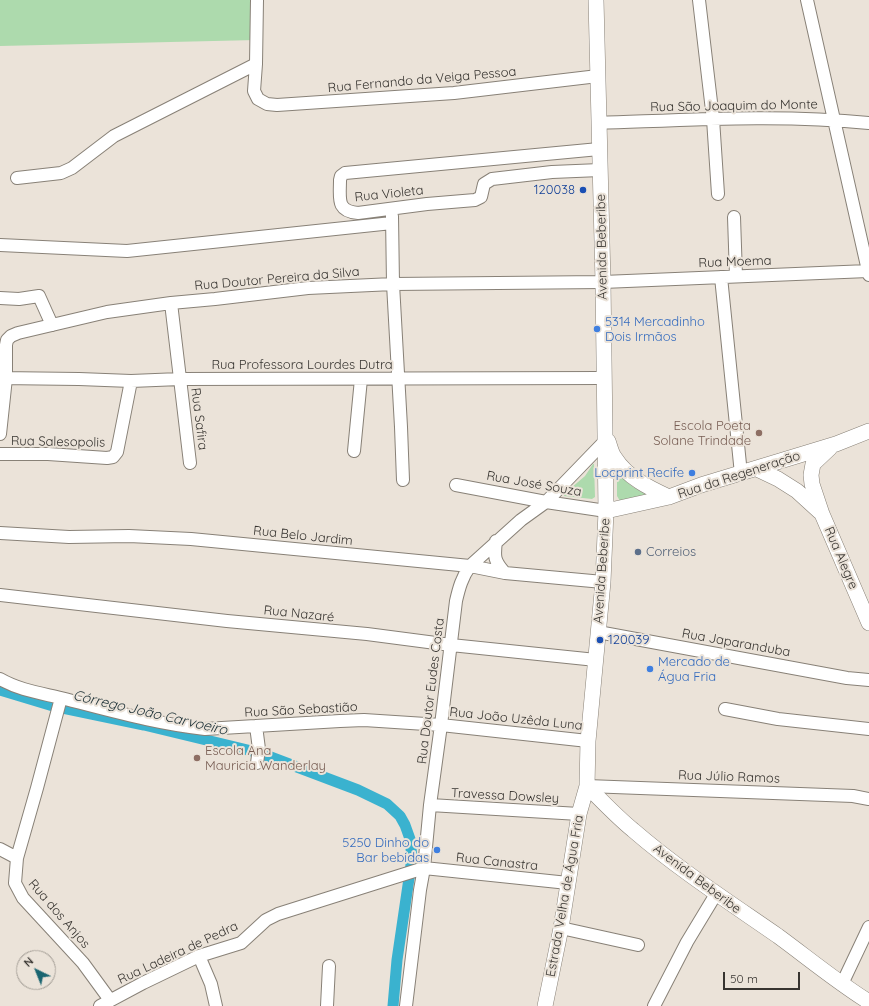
<!DOCTYPE html>
<html>
<head>
<meta charset="utf-8">
<style>
	body { margin:0 }
	#map { position:relative; width:869px; height:1006px; overflow:hidden; background:#ebe3d9; font-family:Quicksand,sans-serif }
	canvas { display:block }
	.north { position:absolute; left:16px; top:950px; width:40px; height:40px; box-sizing:border-box; background:#ebe3d9; border:1px solid #a39d95; border-radius:50%; rotate:317deg; font-size:11px; font-weight:700; line-height:16px; text-align:center; color:#373430 }
	.north::after { content:''; display:block; margin:auto; width:14px; height:18px; background:#1a6571; clip-path:polygon(50% 0,100% 100%,50% 72%,0 100%) }
	.scale { position:absolute; left:723px; top:972px; width:77px; height:18px; box-sizing:border-box; border:2px solid #373430; border-top:0; padding-left:5px; font-size:12px; line-height:14px; white-space:nowrap; color:#373430; -webkit-text-stroke:3px #ebe3d9; paint-order:stroke }
</style>
</head>
<body>
<div id="map">
<canvas width="869" height="1006"></canvas>
<div class="north">N</div>
<div class="scale">50 m</div>
</div>
<script>
const context = document.querySelector('canvas').getContext('2d');
context.lineJoin = 'round';
function fill(path, color) { context.fillStyle = color; context.fill(path, 'evenodd'); }
function stroke(path, color, width, dash) { context.strokeStyle = color; context.lineWidth = width; context.lineCap = dash ? 'butt' : 'round'; context.setLineDash(dash || []); context.stroke(path); }
function write(font, color, halo, rows, align = 'center') {
  context.font = font + ' Quicksand,sans-serif'; context.lineWidth = 4; context.setLineDash([]); context.textBaseline = 'middle'; context.strokeStyle = halo; context.fillStyle = color; for (const [text, x, y, turn = 0] of rows) {
    context.save(); context.translate(x, y); context.rotate((+turn || 0) * Math.PI / 180); context.textAlign = isNaN(turn) ? turn : align; if (halo) context.strokeText(text, 0, 0); context.fillText(text, 0, 0); context.restore();
  }
}
fill(new Path2D(`
	M0,0H257L256,40L0,46Z
	M593,464H594L595,497L592,499L564,496V494L585,476Z
	M617,473L633,487L649,496L620,501L617,496Z`), '#addaad');
stroke(new Path2D(`
	M0,690L53,706L144,725L260,753L358,790L387,804L400,816L405,825L410,839L412,858L397,960L393,1006`), '#3ab2cf', 11);
const minor = new Path2D(`
	M257,0L256,64L254,91L258,99L267,104L277,105L454,93L598,76
	M699,0L713,119L718,194
	M807,0L869,275
	M599,123C689,120 780,114 869,123
	M599,149L345,173L341,176L340,180C340,199 336,211 358,213L427,204L475,200L481,197L484,184L492,179L552,172L600,170
	M17,178L61,173L72,168L114,136L256,64
	M392,216L393,284L401,427L403,480
	M734,217L736,276
	M0,245L127,251L392,223
	M721,277L741,474
	M0,298L19,299L39,296L52,325
	M171,303L190,463
	M0,378L79,379L131,381L180,379L604,378
	M0,434L6,378V345L7,340L11,336L18,333L107,312L171,303L215,299L308,288L393,284L603,282L868,271
	M354,451L361,379
	M0,454H48L107,458L113,457L117,452L131,381
	M456,485L546,502L606,511
	M0,533L69,537L129,536L191,539L470,566L505,573L603,582
	M496,541C494,557 494,561 505,573
	M0,595L227,621L367,634L451,645L596,660
	M598,632L847,678L869,680
	M0,679C19,690 40,693 61,698C109,710 156,724 205,729L340,721L364,720L441,725L588,741
	M61,698L37,788L17,858L15,883L23,898L83,963L110,1000
	M725,709L778,719L869,729
	M256,726L259,749L257,763
	M587,786L853,796L869,799
	M430,805L579,814
	M0,849L17,858
	M561,928L638,945
	M199,956L211,984L216,1006
	M842,984L869,927
	M100,1006L143,983L199,956L241,943L266,920L278,914L424,868L568,883
	M327,1006L329,966
	M406,1006L420,890L424,868L430,805L441,725L456,601C459,588 462,577 470,566L521,520L546,502L605,441
	M654,1006L687,942L716,894`);
const major = new Path2D(`
	M608,441C610,446 611,453 615,458C627,477 649,488 669,497
	M830,448L813,464L811,475L812,484L822,514L869,623
	M757,469L778,479L797,491L820,512
	M606,511L669,497L701,485L836,444L869,431
	M587,786C602,801 617,817 633,830C678,869 729,902 778,936C808,958 837,982 869,1002
	M545,1006L561,928L579,814L587,786L588,741L603,582L606,511L603,282L596,0`);
stroke(minor, '#888177', 14);
stroke(major, '#888177', 16);
stroke(minor, '#fff', 12);
stroke(major, '#fff', 15);
for (const [x, y, r, color] of [
	[583,190,4,"#1a4fb4"],
	[597,329,4,"#3f7fe0"],
	[759,433,4,"#8d6e63"],
	[692,473,4,"#3f7fe0"],
	[638,552,4,"#5c6f8a"],
	[600,640,4,"#1a4fb4"],
	[650,669,4,"#3f7fe0"],
	[197,758,4,"#8d6e63"],
	[437,850,4,"#3f7fe0"]
]) { const dot = new Path2D(); dot.arc(x, y, r, 0, 2 * Math.PI); context.fillStyle = color; context.fill(dot); stroke(dot, '#ebe3d9', 1.5); }
write('13px', '#373430', '#ebe3d9', [
	["Rua Fernando da Veiga Pessoa",422,80,-5],
	["Rua São Joaquim do Monte",734,106,-1],
	["Rua Violeta",389,194,-6],
	["Avenida Beberibe",602,247,-91],
	["Rua Moema",735,262,-2],
	["Rua Doutor Pereira da Silva",277,279,-5],
	["Rua Professora Lourdes Dutra",302,365],
	["Rua Safira",199,419,83],
	["Rua Salesopolis",58,442,1],
	["Rua da Regeneração",739,475,-18],
	["Rua José Souza",534,484,10],
	["Rua Belo Jardim",303,536,6],
	["Rua Alegre",841,558,67],
	["Avenida Beberibe",602,571,-86],
	["Rua Nazaré",299,614,6],
	["Rua Japaranduba",736,643,10],
	["Rua Doutor Eudes Costa",431,691,-83],
	["Rua São Sebastião",301,710,-3],
	["Rua João Uzêda Luna",516,719,6],
	["Rua Júlio Ramos",729,777,2],
	["Travessa Dowsley",505,796,3],
	["Rua Canastra",497,862,6],
	["Avenida Beberibe",697,879,37],
	["Estrada Velha de Água Fria",565,896,-80],
	["Rua dos Anjos",59,914,49],
	["Rua Ladeira de Pedra",178,953,-25]
]);
write('13px', '#164399', '#ebe3d9', [
	["120038",575,190],
	["120039",608,640,"left"]
], 'right');
write('13px', '#366cbe', '#ebe3d9', [
	["5314 Mercadinho",605,322],
	["Dois Irmãos",605,337],
	["Locprint Recife",684,473,"right"],
	["Mercado de",658,662],
	["Água Fria",658,677],
	["5250 Dinho do",429,843,"right"],
	["Bar bebidas",429,858,"right"]
], 'left');
write('13px', '#785e54', '#ebe3d9', [
	["Escola Poeta",751,426],
	["Solane Trindade",751,441],
	["Escola Ana",205,751,"left"],
	["Mauricia Wanderlay",205,766,"left"]
], 'right');
write('13px', '#4e5e75', '#ebe3d9', [
	["Correios",646,552]
], 'left');
write('italic 14px', '#1c3036', '#ebe3d9', [
	["Córrego João Carvoeiro",150,713,13]
]);
</script>
</body>
</html>
